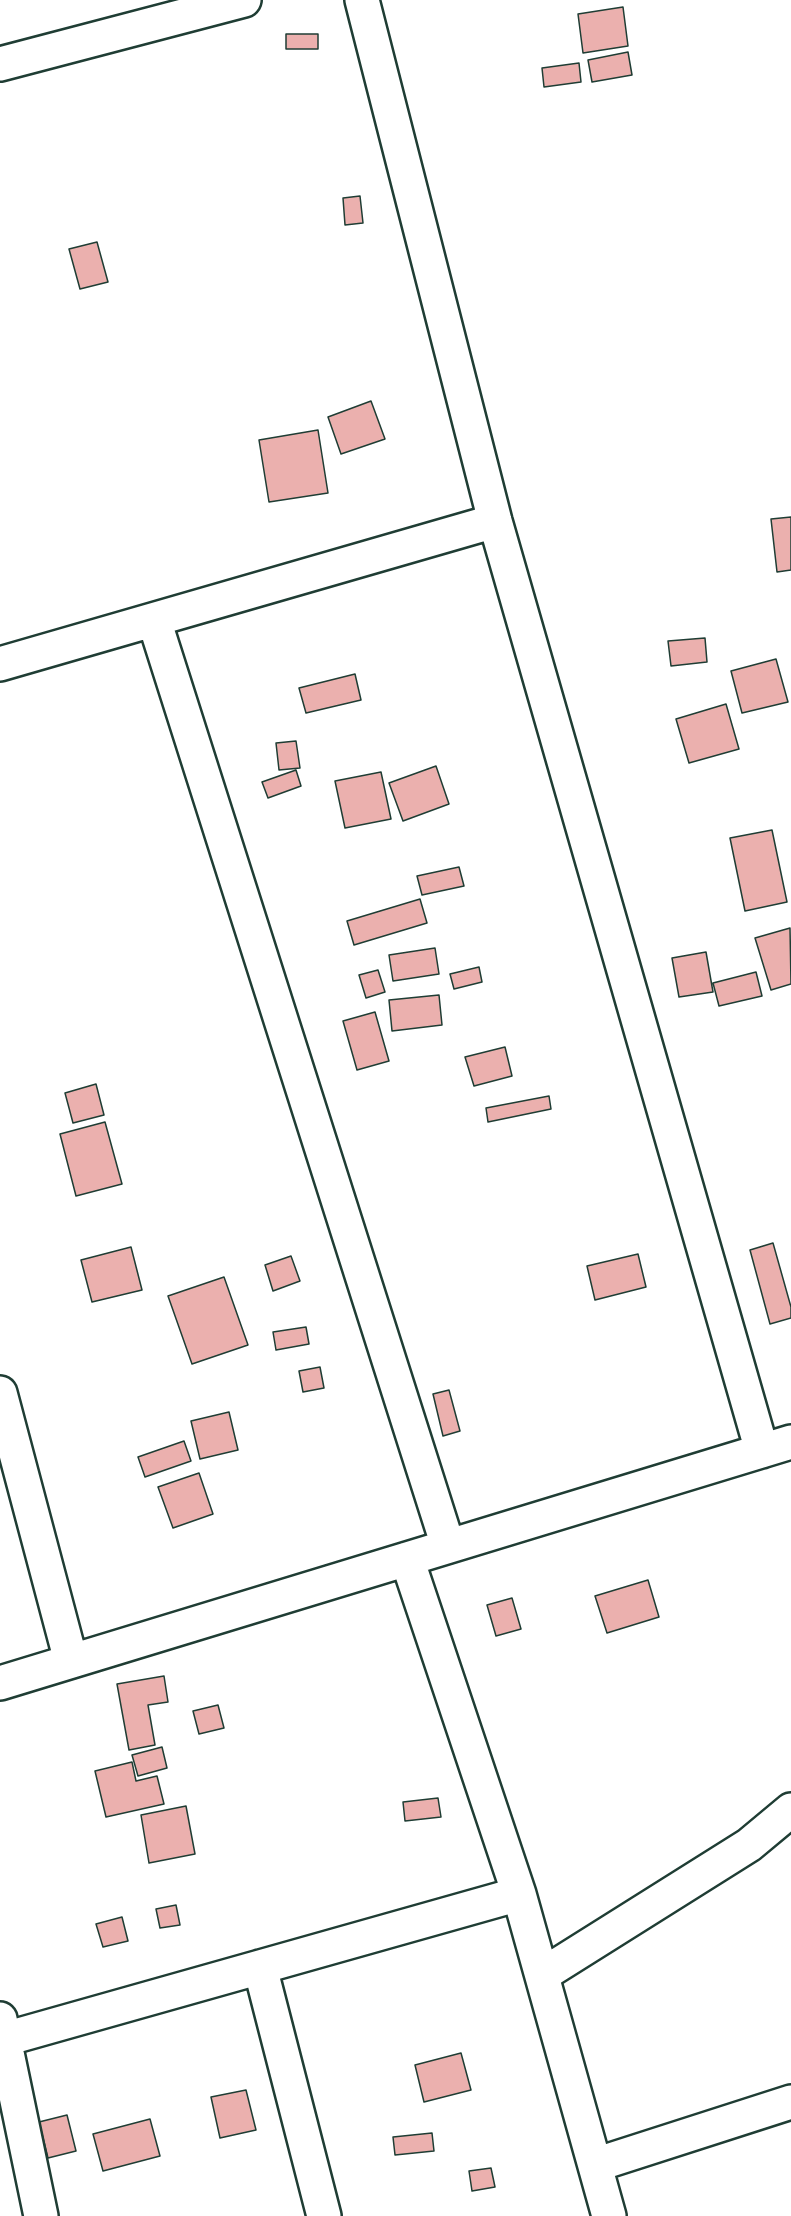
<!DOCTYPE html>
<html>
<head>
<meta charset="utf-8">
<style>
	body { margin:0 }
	canvas { display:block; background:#fff }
</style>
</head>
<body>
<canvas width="791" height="2216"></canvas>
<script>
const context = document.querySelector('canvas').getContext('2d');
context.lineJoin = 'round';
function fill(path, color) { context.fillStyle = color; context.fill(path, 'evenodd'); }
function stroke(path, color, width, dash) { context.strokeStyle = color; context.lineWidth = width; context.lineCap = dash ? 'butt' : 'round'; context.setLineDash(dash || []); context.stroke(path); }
const building = new Path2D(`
	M623,7L628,46L583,53L578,14Z
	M286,34H318V49H286Z
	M628,52L632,75L592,82L588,60Z
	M579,63L581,82L544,87L542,68Z
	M360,196L363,223L345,225L343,198Z
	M97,242L108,282L80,289L69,249Z
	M371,401L385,439L341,454L328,417Z
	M318,430L328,493L269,502L259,440Z
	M791,517V570L777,572L771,519Z
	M705,638L707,662L671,666L668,641Z
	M776,659L788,702L742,713L731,671Z
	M355,674L361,700L306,713L299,688Z
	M726,704L739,749L689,763L676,719Z
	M296,741L300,768L279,770L276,743Z
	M436,766L449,804L403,821L389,783Z
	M296,770L301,786L268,798L262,782Z
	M381,772L391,819L345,828L335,781Z
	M772,830L787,902L745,911L730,838Z
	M459,867L464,886L422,895L417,876Z
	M420,899L427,923L354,945L347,921Z
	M790,928L791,984L771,990L755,938Z
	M435,948L439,974L393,981L389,955Z
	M706,952L713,992L679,997L672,958Z
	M479,967L482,982L454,989L450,974Z
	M378,970L385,992L366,998L359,975Z
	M756,972L762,996L719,1006L713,983Z
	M439,995L442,1025L392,1031L389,1000Z
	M375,1012L389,1061L357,1070L343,1021Z
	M505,1047L512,1076L474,1086L465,1057Z
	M96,1084L104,1115L73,1123L65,1093Z
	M549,1096L551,1109L488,1122L486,1108Z
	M105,1122L122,1184L76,1196L60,1134Z
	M773,1243L791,1307V1318L770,1324L750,1250Z
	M131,1247L142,1290L92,1302L81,1260Z
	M638,1254L646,1287L595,1300L587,1266Z
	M291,1256L300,1281L273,1291L265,1265Z
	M224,1277L248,1345L192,1364L168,1296Z
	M306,1327L309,1344L276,1350L273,1332Z
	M320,1367L324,1388L303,1392L299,1371Z
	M449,1390L460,1431L443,1436L433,1394Z
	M229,1412L238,1450L200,1459L191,1421Z
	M184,1441L191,1461L145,1477L138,1457Z
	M199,1473L213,1514L173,1528L158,1487Z
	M648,1580L659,1617L607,1633L595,1596Z
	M512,1598L521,1629L496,1636L487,1605Z
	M164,1676L168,1702L148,1705L155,1745L129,1750L117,1684Z
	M218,1705L224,1728L199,1734L193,1711Z
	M162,1747L167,1768L138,1776L132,1755Z
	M132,1762L136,1781L157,1776L164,1804L106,1817L95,1771Z
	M438,1798L441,1817L405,1821L403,1802Z
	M186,1806L195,1854L149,1863L141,1815Z
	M176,1905L180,1925L160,1928L156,1909Z
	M122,1917L128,1941L103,1947L96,1924Z
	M461,2053L471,2090L424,2102L415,2065Z
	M246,2090L256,2130L220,2138L211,2097Z
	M67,2115L76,2151L48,2158L39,2122Z
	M150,2119L160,2156L103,2171L93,2134Z
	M432,2133L434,2151L395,2155L393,2137Z
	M491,2168L495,2187L472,2191L469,2171Z`);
fill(building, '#ebb0ae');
stroke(building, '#1f3d34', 1.5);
const minor = new Path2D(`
	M362,0L495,521L762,1451
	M0,64L244,0
	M154,620L448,1546
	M0,664L495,521
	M0,1393L71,1661
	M407,1559L519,1894L609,2216
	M0,1683L791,1442
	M260,1967L324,2216
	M542,1975L749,1845L791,1810
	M0,2019L41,2216
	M5,2039L519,1894
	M595,2165L791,2102`);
stroke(minor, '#1f3d34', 38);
stroke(minor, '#fff', 33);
</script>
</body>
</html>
